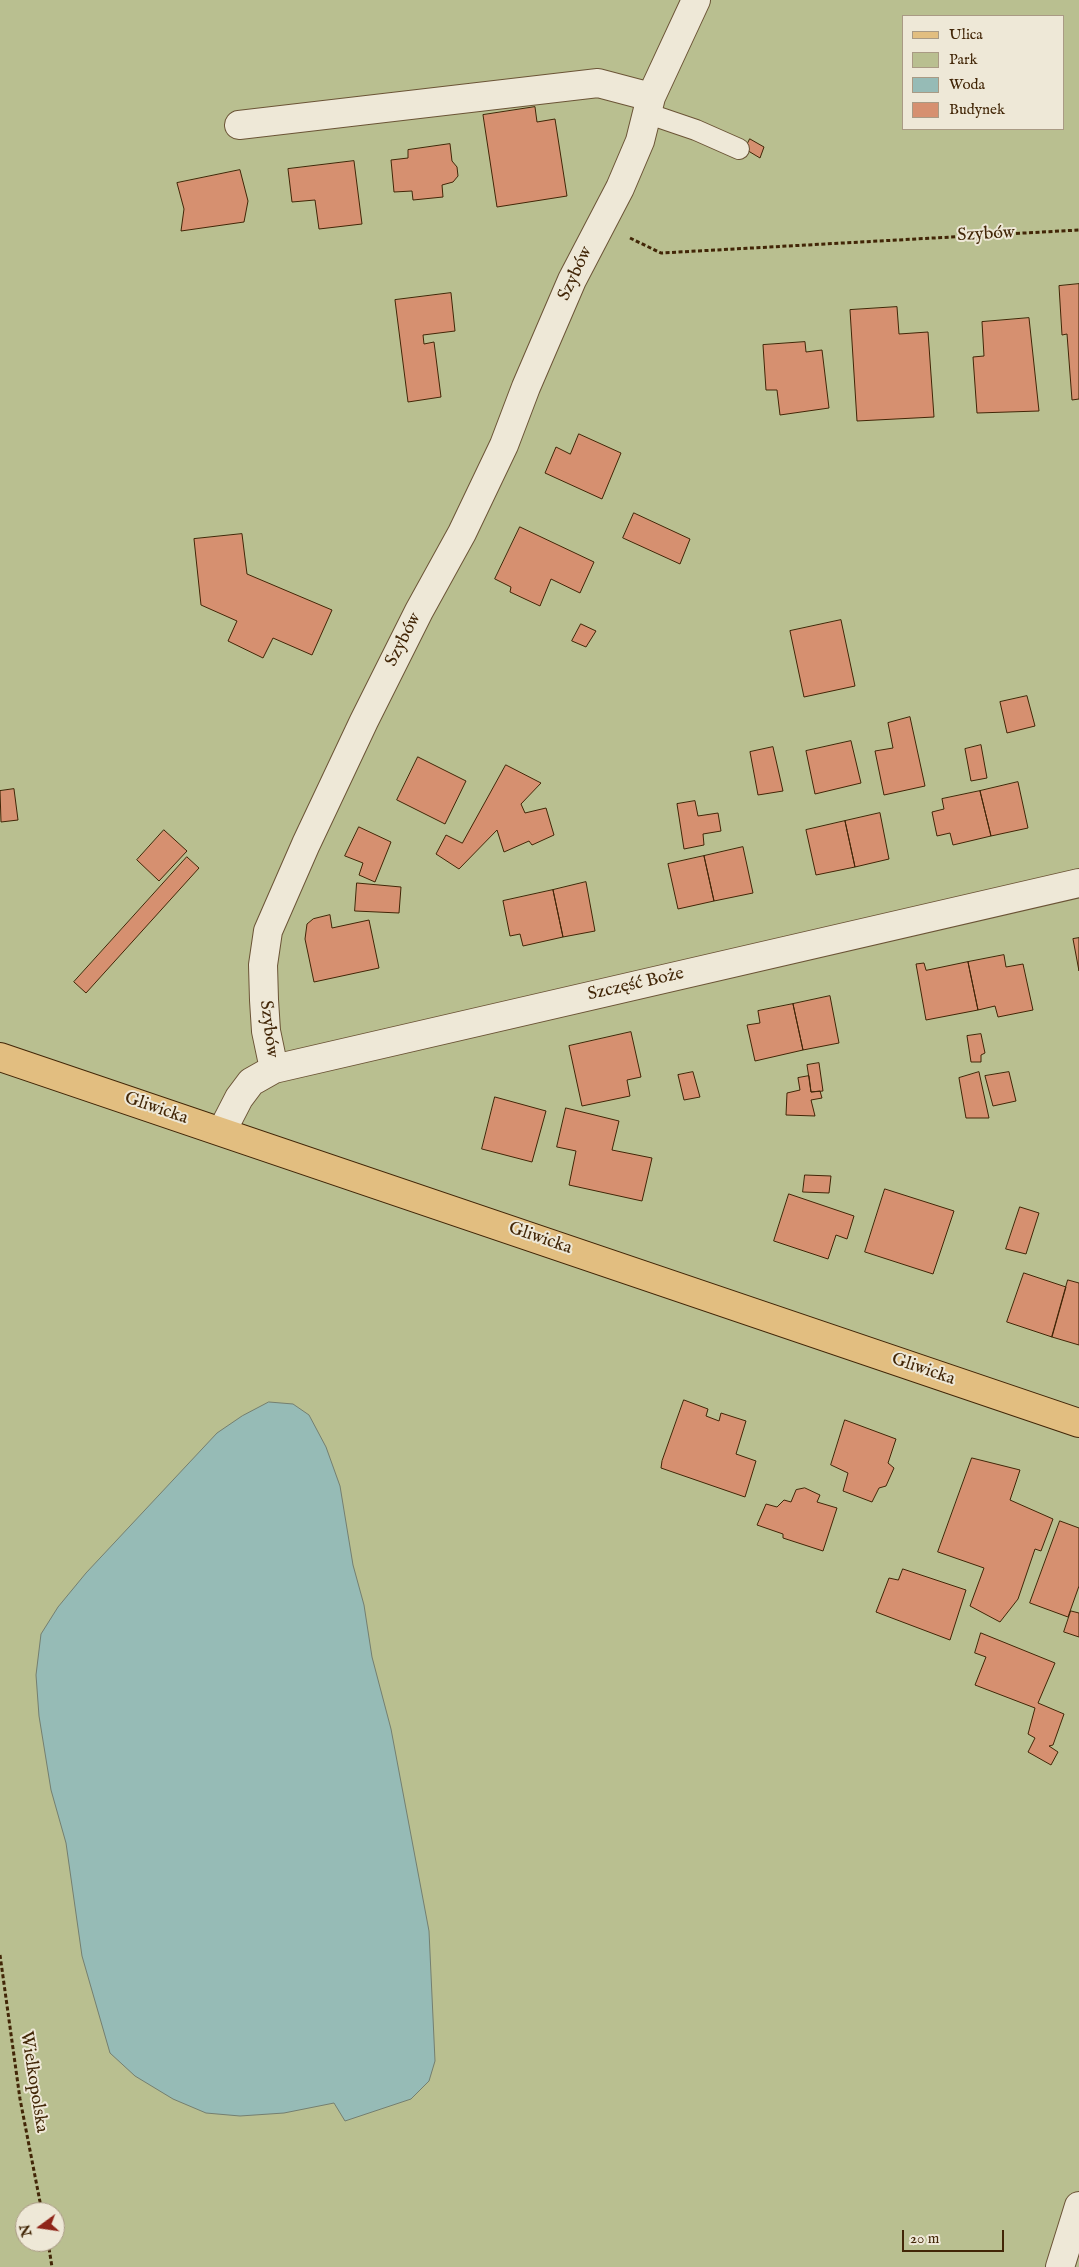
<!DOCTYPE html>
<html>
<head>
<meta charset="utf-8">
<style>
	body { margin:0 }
	#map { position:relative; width:1079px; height:2267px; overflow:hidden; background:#e5dcc1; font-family:"IM FELL English",serif }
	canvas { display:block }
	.legend { position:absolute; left:902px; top:15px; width:162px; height:115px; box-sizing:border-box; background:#eee8d7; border:1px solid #a99a84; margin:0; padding:6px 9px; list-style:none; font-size:15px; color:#422607 }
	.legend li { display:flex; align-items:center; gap:10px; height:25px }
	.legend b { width:25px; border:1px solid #a99a84 }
	.north { position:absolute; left:15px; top:2202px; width:50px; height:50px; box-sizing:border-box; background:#eee8d7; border:1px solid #a99a84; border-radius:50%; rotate:256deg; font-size:14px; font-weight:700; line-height:20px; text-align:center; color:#422607 }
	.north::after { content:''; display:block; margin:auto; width:18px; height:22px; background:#8f2418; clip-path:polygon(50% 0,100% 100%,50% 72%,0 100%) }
	.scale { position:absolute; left:902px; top:2230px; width:102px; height:22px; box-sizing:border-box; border:2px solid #422607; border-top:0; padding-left:6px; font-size:15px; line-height:18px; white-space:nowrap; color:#422607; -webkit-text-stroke:4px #eee8d7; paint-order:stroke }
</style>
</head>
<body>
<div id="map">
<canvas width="1079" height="2267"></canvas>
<ul class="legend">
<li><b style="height:6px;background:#e2be80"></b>Ulica</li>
<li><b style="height:14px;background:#b9bf90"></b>Park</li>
<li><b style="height:14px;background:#96bbb6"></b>Woda</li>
<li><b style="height:14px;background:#d69070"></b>Budynek</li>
</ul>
<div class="north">N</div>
<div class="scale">20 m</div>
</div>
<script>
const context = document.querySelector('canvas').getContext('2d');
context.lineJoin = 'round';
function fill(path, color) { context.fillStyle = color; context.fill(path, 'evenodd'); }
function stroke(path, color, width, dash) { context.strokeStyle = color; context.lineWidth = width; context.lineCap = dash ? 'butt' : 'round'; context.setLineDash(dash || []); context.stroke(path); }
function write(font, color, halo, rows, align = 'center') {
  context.font = font + ' "IM FELL English",serif'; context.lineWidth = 4; context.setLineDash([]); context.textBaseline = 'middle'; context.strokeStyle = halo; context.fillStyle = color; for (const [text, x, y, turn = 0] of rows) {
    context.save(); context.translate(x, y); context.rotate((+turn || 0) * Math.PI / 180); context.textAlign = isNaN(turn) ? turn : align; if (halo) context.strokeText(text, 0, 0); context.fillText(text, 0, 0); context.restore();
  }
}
fill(new Path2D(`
	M0,0H1079V2267H0ZM903,16H1063V129H903ZM25,2212H55V2242H25Z`), '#b9bf90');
const water = new Path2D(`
	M269,1402L293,1404L309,1415L326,1447L340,1486L353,1565L364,1605L372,1657L391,1729L429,1931L435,2061L429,2081L411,2099L345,2121L334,2103L284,2113L240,2116L206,2113L173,2099L135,2076L110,2053L82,1956L66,1843L51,1790L39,1716L36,1675L41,1634L58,1607L86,1573L217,1433L242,1416Z`);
fill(water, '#96bbb6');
stroke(water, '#747f70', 1);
const building = new Path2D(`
	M535,107L537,122L555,119L567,196L497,207L483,115Z
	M750,139L764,147L760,158L745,149Z
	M450,144L452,161L457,167L458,176L453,182L442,185L443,197L413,200L412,191L394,192L391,160L408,158V150Z
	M354,161L362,224L319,229L315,200L292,202L288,169Z
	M240,170L248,201L244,222L181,231L184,209L177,183Z
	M1079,284V399L1072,400L1067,334L1062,335L1059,286Z
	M451,293L455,331L423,335L424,344L434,342L441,397L408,402L395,300Z
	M897,307L899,334L928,332L934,417L857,421L850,310Z
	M1029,318L1039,411L977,413L973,357L984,356L982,322Z
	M805,342L806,352L822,350L829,408L780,415L777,390H766L763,345Z
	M579,434L621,453L602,499L545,473L556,447L570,454Z
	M634,513L690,539L680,564L623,538Z
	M520,527L594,562L580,593L551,579L540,606L510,592L511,587L495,579Z
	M242,534L247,574L332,610L312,655L273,638L263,658L228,641L237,621L201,605L194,539Z
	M841,620L855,686L804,697L790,631Z
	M581,624L596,631L586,647L572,641Z
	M1027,696L1035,726L1007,733L1000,702Z
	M910,717L925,786L884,795L875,751L893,748L888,723Z
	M851,741L861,783L815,794L806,751Z
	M981,745L987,778L971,781L965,749Z
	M773,747L783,791L758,795L750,752Z
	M418,757L466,781L445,824L397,800Z
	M506,765L541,783L521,804L525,813L546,808L554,835L532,845L529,841L504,852L497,830L459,869L436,854L446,835L462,843Z
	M1018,782L1028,828L991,836L980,791Z
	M14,789L18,820L1,822L0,791Z
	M980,791L991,836L953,845L950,833L937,836L932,812L944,809L942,799Z
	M695,801L698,816L718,813L721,831L703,834L704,845L684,849L677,804Z
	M880,813L889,859L855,867L845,821Z
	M845,821L855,867L816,875L806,830Z
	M359,827L391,842L375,882L359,875L363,863L345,856Z
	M164,830L187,851L159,881L137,860Z
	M743,847L753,893L714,901L704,856Z
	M704,856L714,901L678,909L668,864Z
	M187,857L199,868L86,993L74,982Z
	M586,882L595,931L563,937L553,890Z
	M357,883L401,887L399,913L355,911Z
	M553,890L563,937L523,946L520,934L510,936L503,901Z
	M330,915L332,928L369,920L379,968L314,982L305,939L307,924L313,919Z
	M1079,938V971L1073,939Z
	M1004,955L1006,967L1023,964L1033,1010L998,1017L995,1006L978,1010L968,962Z
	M968,962L978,1010L926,1020L916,964L924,963L926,970Z
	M830,996L839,1043L803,1050L793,1004Z
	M793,1004L803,1050L755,1061L747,1025L760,1023L758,1011Z
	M631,1032L641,1077L627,1080L630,1096L582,1106L569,1046Z
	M981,1034L985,1053L981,1055V1062H971L967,1036Z
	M819,1063L823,1091L811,1092L807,1065Z
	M693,1072L700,1097L684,1100L678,1075Z
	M979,1072L989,1118H966L959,1078Z
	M1009,1072L1016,1101L993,1106L985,1076Z
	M809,1076L811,1092L820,1091L822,1098L811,1100L815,1116L786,1115L787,1093L800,1090L798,1078Z
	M495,1097L546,1111L532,1162L482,1149Z
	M566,1108L619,1121L612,1150L652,1158L642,1201L569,1185L576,1151L557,1147Z
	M805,1175L831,1176L829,1193L803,1192Z
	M885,1189L954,1211L933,1274L865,1252Z
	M789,1194L854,1216L847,1239L836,1235L828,1259L774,1241Z
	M1020,1207L1039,1213L1026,1254L1006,1249Z
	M1024,1273L1066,1287L1052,1337L1007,1322Z
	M1068,1280L1079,1283V1345L1052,1337Z
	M684,1400L708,1409L706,1416L719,1421L721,1413L746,1421L736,1454L756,1461L745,1497L661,1468L662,1461Z
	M845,1420L896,1439L888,1463L894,1468L886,1486L879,1488L872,1502L843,1491L848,1473L831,1465Z
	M972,1458L1020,1470L1010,1500L1053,1519L1041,1551L1035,1549L1018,1599L1000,1622L970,1606L984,1568L938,1552Z
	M805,1488L820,1495L817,1502L837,1508L823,1551L783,1538V1534L757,1525L766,1504L777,1507L784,1500L791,1502L796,1490Z
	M1060,1521L1079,1528V1586L1068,1617L1030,1603Z
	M903,1569L966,1590L950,1640L876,1612L889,1578L898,1580Z
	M1071,1611L1079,1613V1637L1064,1632Z
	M981,1633L1055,1663L1038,1703L1064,1714L1053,1745L1049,1746L1058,1752L1051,1765L1028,1752L1035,1738L1028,1734L1035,1708L975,1685L986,1657L975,1653Z`);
fill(building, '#d69070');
stroke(building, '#422607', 1);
const lane = new Path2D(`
	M646,113L696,130L739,149`);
const street = new Path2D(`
	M239,125L598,83L651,97
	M274,1069L266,1031L264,1000L263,965L268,931L306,844L364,721L419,611L462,533L504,445L526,387L572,280L620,188L640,141L651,97L696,0
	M222,1131L239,1098L251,1082L274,1069L1079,883
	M1060,2267L1079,2206`);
const primary = new Path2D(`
	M0,1057L1079,1423`);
stroke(lane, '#6b5436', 22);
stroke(street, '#6b5436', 30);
stroke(primary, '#422607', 30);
stroke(new Path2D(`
	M630,238L661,253L1079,230
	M0,1955L20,2099L42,2212
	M48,2242L52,2267`), '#422607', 3, [4, 2.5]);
stroke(lane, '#eee8d7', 20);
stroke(street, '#eee8d7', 28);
stroke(primary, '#e2be80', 28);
write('18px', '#422607', '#eee8d7', [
	["Szybów",986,235,-3],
	["Szybów",576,274,-65],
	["Szybów",404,640,-63],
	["Szczęść Boże",636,985,-13],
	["Szybów",268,1029,83],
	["Gliwicka",156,1109,19],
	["Gliwicka",540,1239,19],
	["Gliwicka",923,1370,19],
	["Wielkopolska",33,2082,81]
]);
</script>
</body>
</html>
